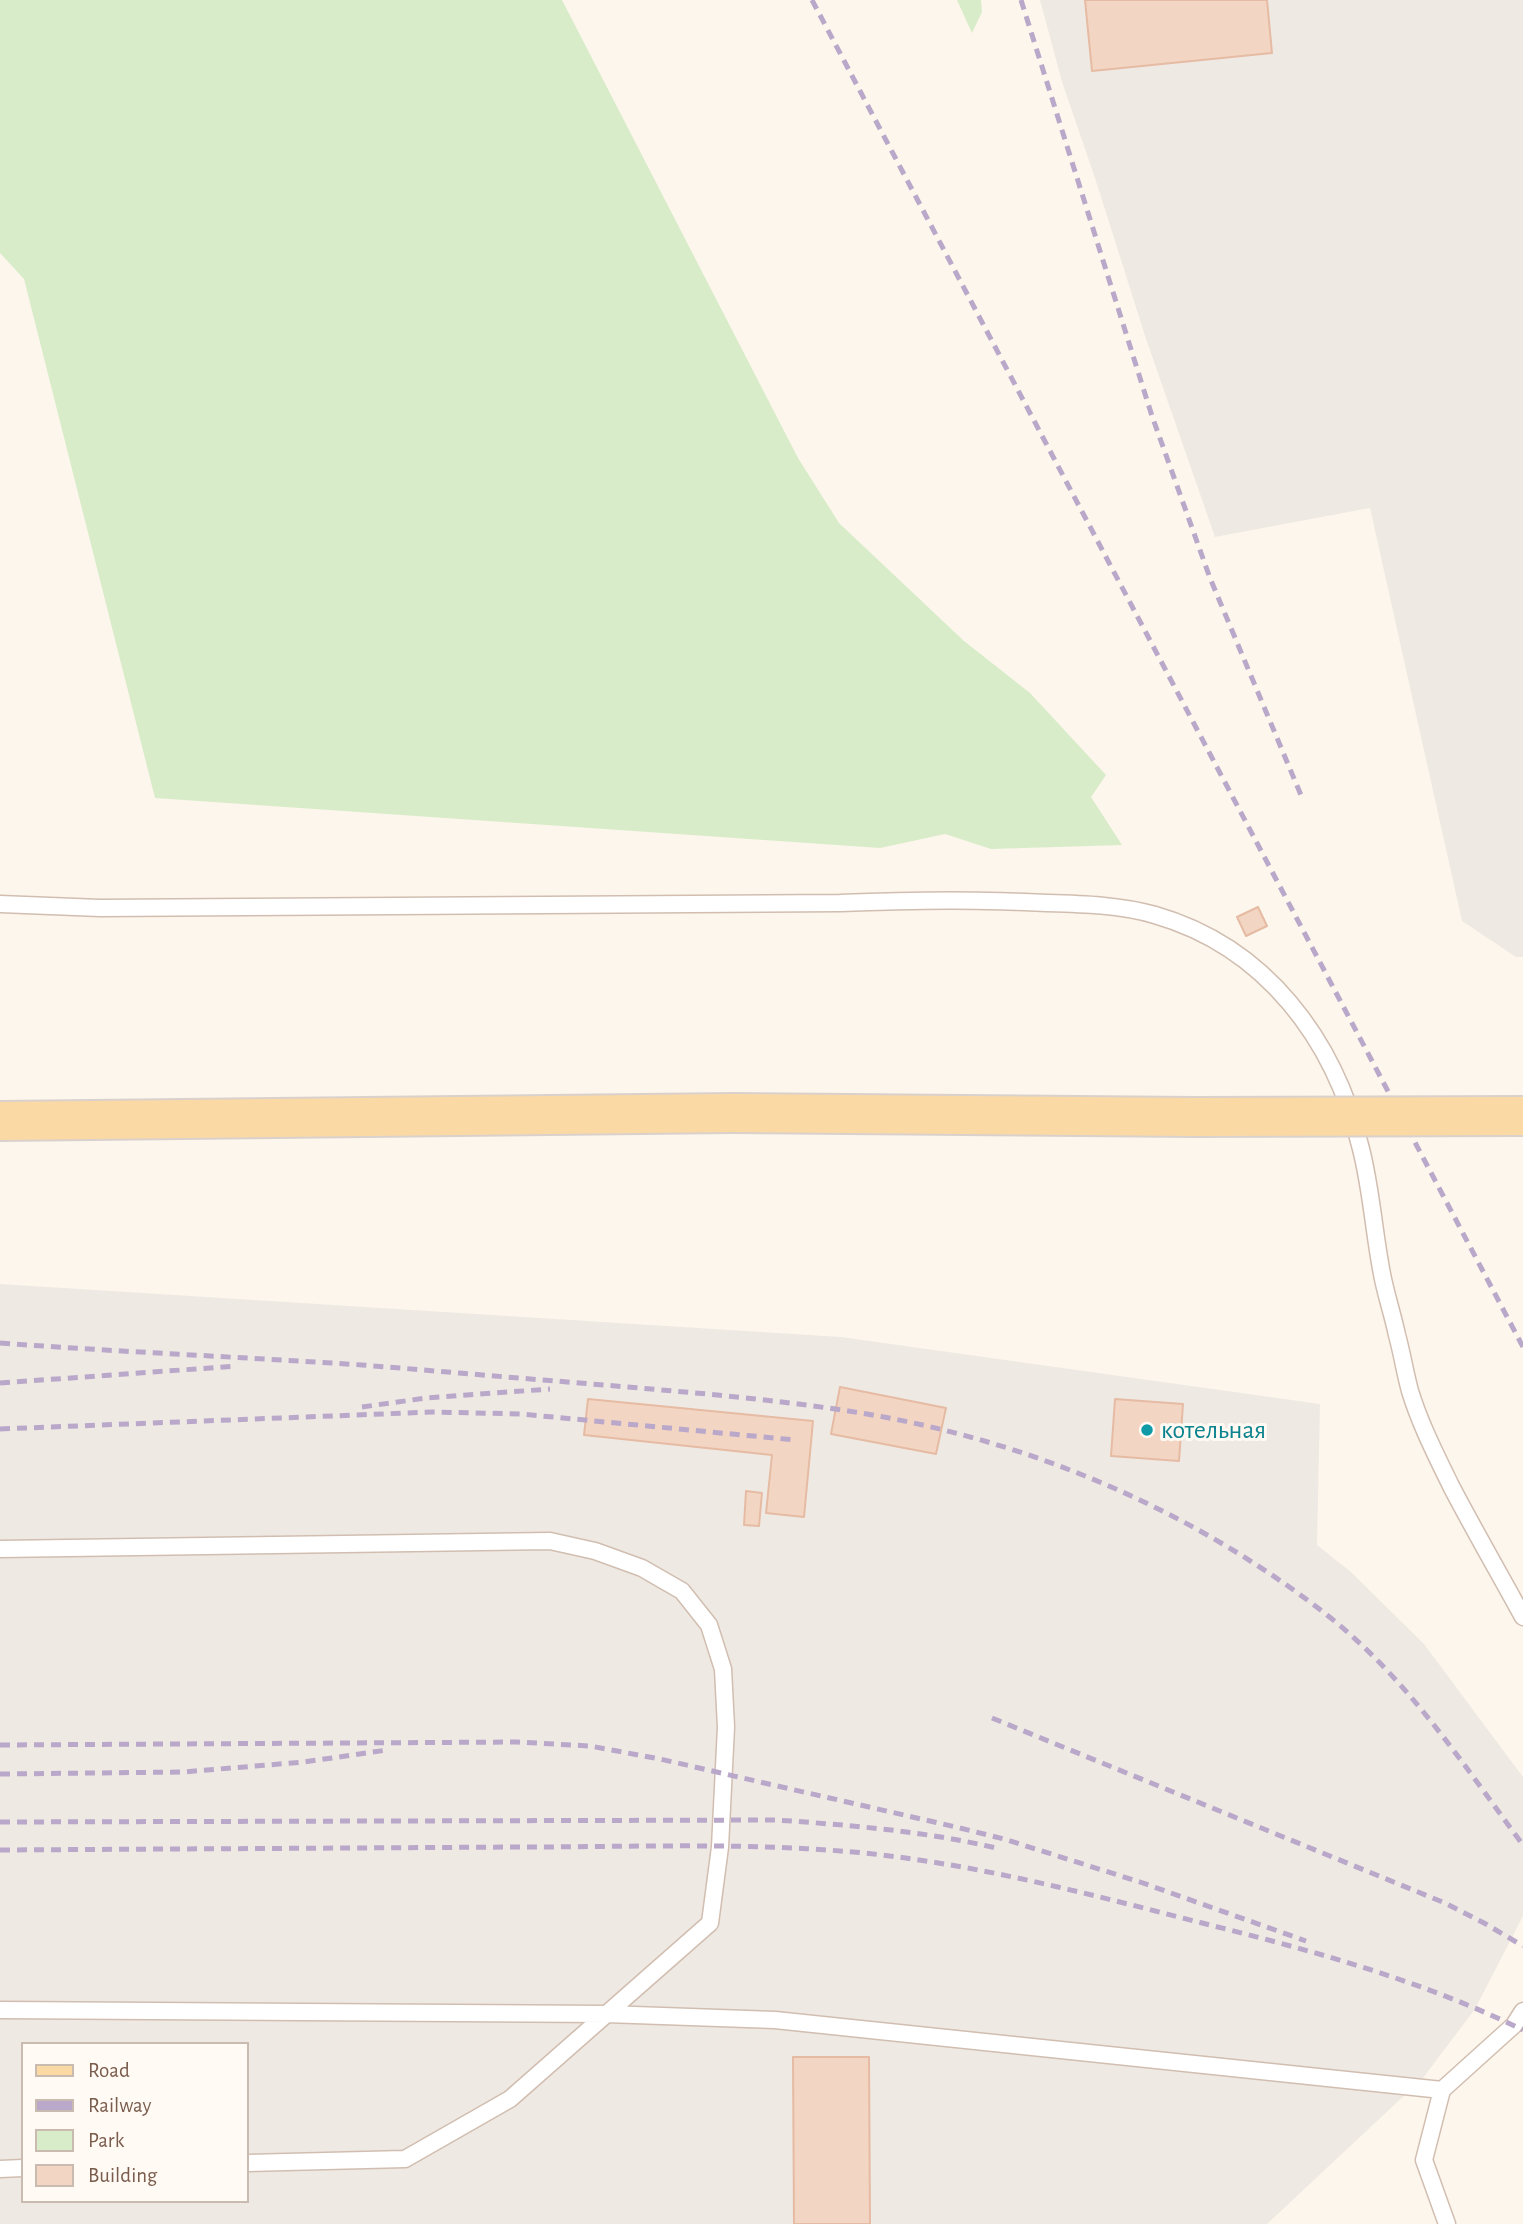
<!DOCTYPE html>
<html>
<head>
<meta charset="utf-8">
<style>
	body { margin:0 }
	#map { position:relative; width:1523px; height:2224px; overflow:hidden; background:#fdf6ec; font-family:"Alegreya Sans",sans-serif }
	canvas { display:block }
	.legend { position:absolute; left:21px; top:2042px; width:228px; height:161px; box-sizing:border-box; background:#fffaf3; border:2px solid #cabbb1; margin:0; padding:9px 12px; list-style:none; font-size:21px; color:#7a5c4d }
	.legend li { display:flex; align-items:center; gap:14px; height:35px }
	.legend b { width:35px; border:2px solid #cabbb1 }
</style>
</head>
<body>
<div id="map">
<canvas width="1523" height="2224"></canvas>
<ul class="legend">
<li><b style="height:9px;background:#fbd9a5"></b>Road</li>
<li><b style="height:9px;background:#b9a8c9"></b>Railway</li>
<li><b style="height:19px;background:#d8ecc9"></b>Park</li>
<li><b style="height:19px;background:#f3d5c3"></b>Building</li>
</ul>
</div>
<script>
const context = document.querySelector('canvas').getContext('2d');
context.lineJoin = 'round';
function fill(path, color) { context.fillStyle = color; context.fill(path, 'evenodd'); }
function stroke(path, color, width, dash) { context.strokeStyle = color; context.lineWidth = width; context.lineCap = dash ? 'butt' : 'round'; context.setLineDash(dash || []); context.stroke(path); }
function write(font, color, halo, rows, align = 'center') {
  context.font = font + ' "Alegreya Sans",sans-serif'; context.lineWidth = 6; context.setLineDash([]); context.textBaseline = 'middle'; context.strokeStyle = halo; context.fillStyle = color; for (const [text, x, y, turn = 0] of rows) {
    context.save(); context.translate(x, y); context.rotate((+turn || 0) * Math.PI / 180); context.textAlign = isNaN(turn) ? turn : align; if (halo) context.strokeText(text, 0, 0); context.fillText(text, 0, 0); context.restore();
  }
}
fill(new Path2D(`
	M1040,0H1523V957H1516L1462,921L1370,508L1215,537L1146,339L1095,178L1062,82Z
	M0,1284L841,1337L1320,1404L1317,1545L1351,1572L1424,1644L1523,1777V1916L1475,2009L1423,2078L1267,2224H0ZM23,2044H247V2201H23Z`), '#efe9e4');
fill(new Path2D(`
	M0,0H562L798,458L839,523L964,641L1030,693L1106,775L1091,797L1122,845L991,849L945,834L880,848L155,798L24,279L0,253Z
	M957,0H981L982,12L972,33Z`), '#d8ecc9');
const building = new Path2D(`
	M1085,0H1267L1272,53L1092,71Z
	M1258,907L1267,926L1246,936L1237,917Z
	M840,1387L946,1408L936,1454L831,1434Z
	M588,1399L813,1421L804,1517L766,1513L772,1455L584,1435Z
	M1115,1399L1183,1404L1179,1461L1111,1456Z
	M746,1491L762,1493L759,1526L744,1525Z
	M793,2057H869L870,2224H794Z`);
fill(building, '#f3d5c3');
stroke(building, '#e6bba3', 2);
const service = new Path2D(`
	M0,904L100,908L840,903C909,900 978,899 1047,903C1083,904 1120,905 1155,915C1266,947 1335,1040 1361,1149C1372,1192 1374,1236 1383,1279C1387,1298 1393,1316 1397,1335C1402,1353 1405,1373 1410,1391C1420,1424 1436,1455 1451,1486C1474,1530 1499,1573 1523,1617
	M0,1549L550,1541L595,1551L642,1568L682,1591L709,1625L723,1669L726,1727L720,1847L710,1923L510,2099L405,2159L247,2163
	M0,2010L606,2014L775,2020L1442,2090
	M0,2169L23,2168
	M1447,2224L1424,2160L1442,2090L1514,2025L1523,2011`);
const primary = new Path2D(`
	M0,1121L733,1113L1194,1117`);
stroke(service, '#d1beb0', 19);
stroke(primary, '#dad1cd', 42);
stroke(service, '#fff', 16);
stroke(primary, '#fbd9a5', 38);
stroke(new Path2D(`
	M812,0L1523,1347
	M1021,0L1152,416L1210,578L1303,800
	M0,1343C121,1352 242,1357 362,1365C427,1370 491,1376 556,1381C660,1390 764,1397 867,1414C1032,1442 1194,1511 1327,1615C1407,1678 1463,1764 1523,1845
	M0,1383L237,1366
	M362,1407L426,1398L550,1389
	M0,1429L432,1412L521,1414L795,1440
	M992,1718L1445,1903L1484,1923L1523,1946
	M0,1745L517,1742L590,1746L660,1759L956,1827L1004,1839L1140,1882L1306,1941
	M0,1774L183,1772L304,1762L387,1750
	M0,1822L776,1820C849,1825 924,1831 996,1848
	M0,1850C174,1849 348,1848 521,1847C635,1847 750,1842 864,1853C981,1865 1093,1895 1206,1924C1314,1951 1423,1981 1523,2030`), '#b9a8c9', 5, [10, 7]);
const primaryBridge = new Path2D(`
	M1194,1117L1523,1116`);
stroke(primaryBridge, '#dad1cd', 42, []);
stroke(primaryBridge, '#fbd9a5', 38);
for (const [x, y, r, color] of [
	[1147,1430,7,"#0f9aa8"]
]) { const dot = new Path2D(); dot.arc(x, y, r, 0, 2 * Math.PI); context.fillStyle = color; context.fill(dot); stroke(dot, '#fffaf3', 2.5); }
write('26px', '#0d838f', '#fffaf3', [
	["котельная",1161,1430]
], 'left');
</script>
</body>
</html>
